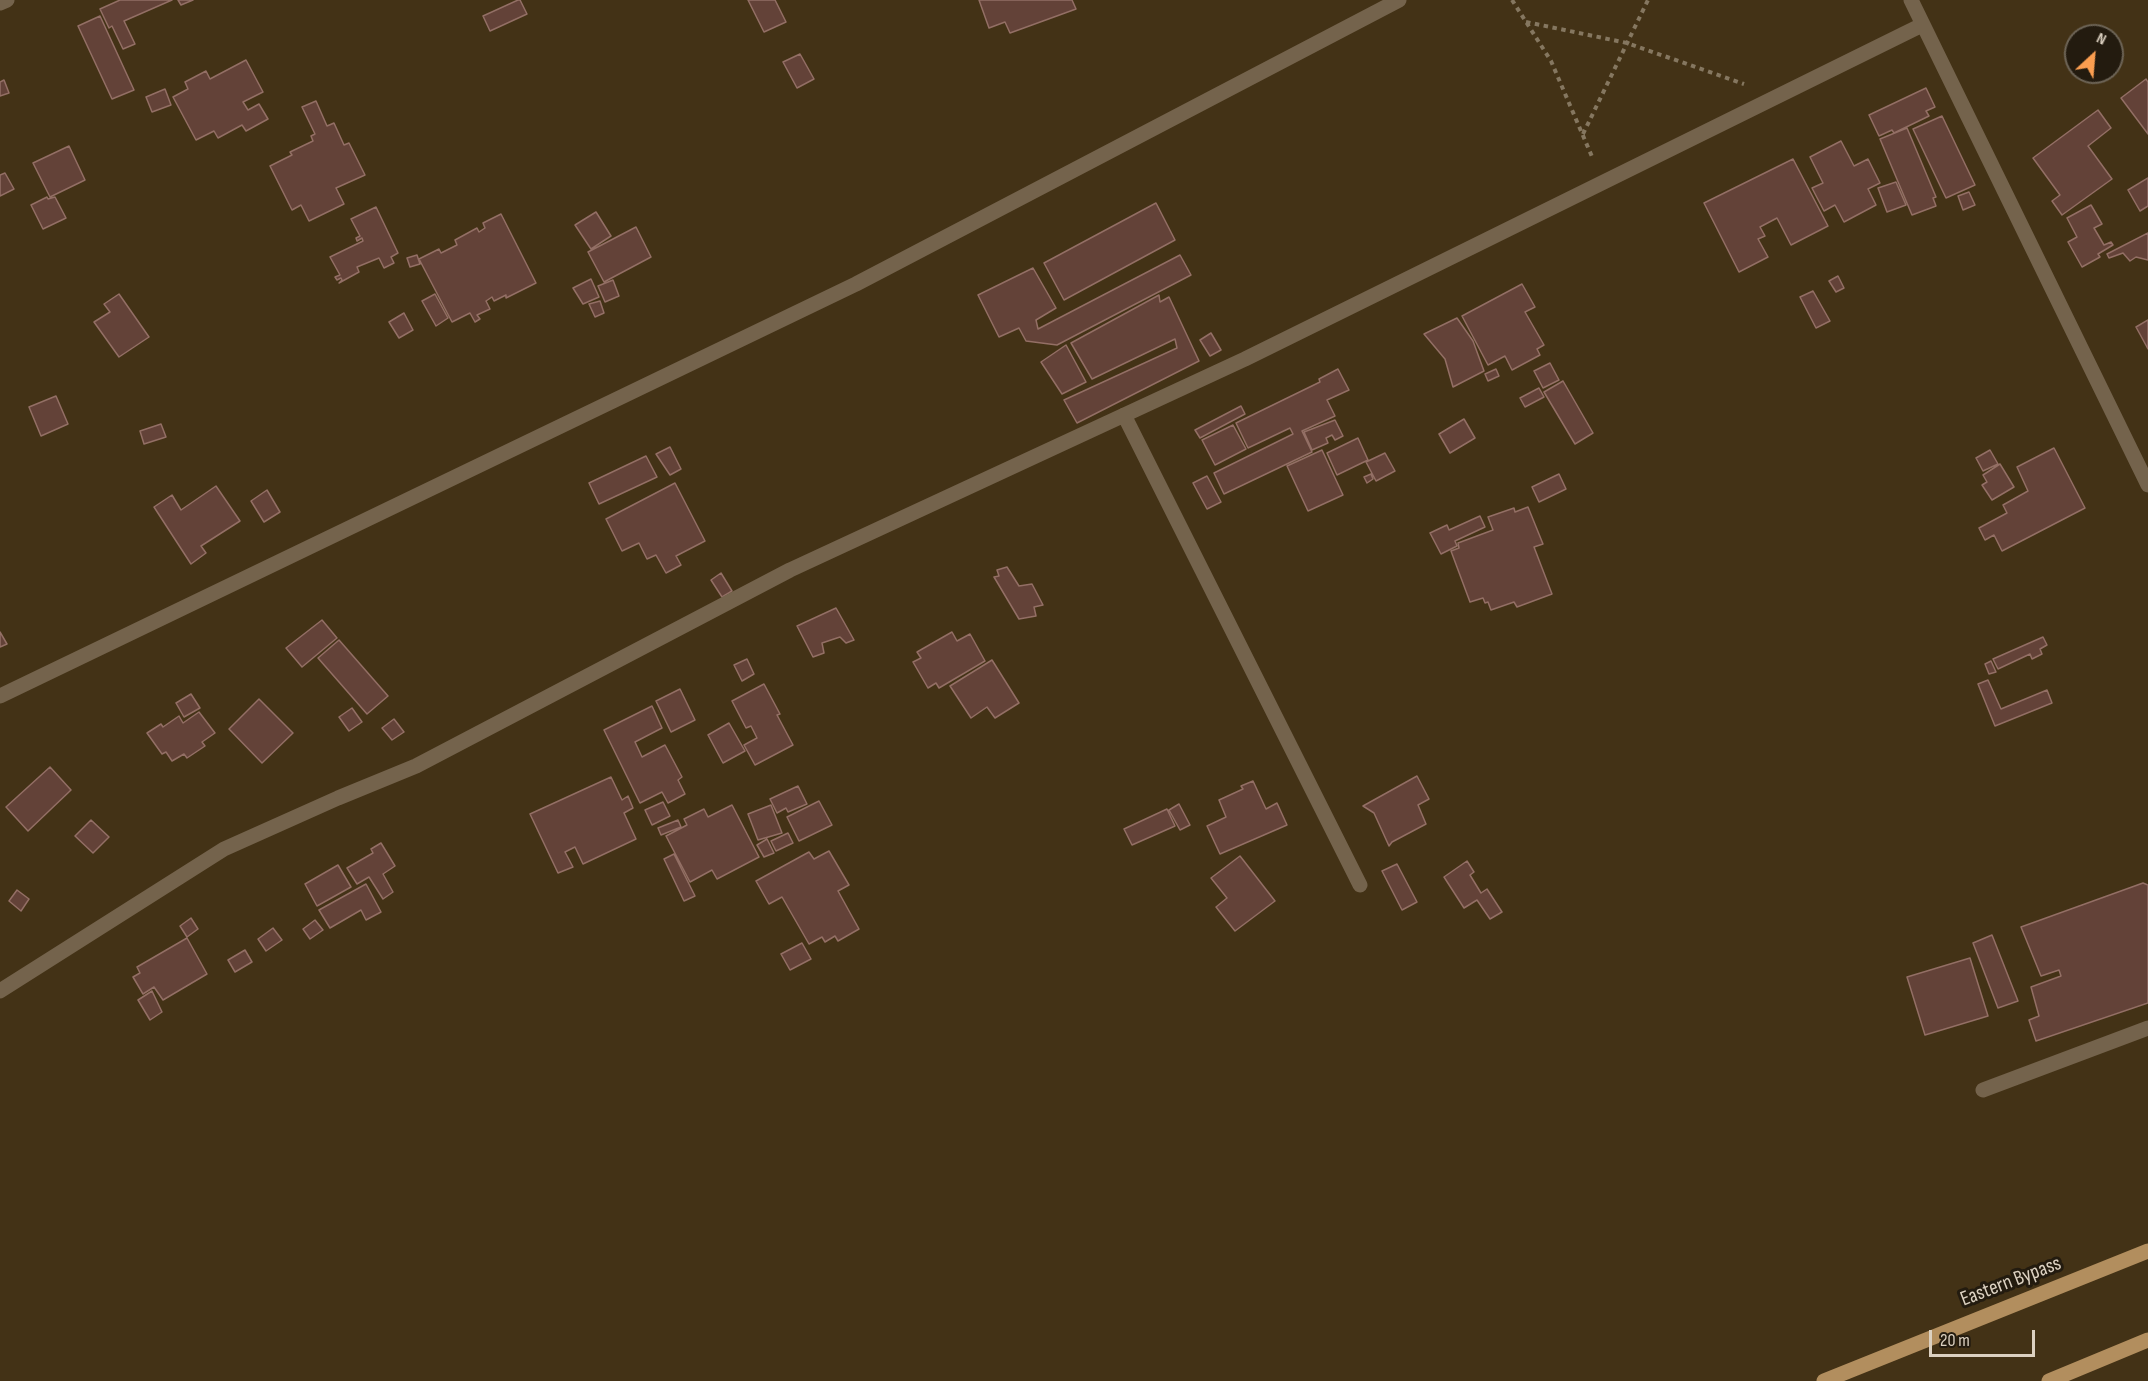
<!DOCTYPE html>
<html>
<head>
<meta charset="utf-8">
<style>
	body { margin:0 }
	#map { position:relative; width:2148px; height:1381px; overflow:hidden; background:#433216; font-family:"Sofia Sans Condensed",sans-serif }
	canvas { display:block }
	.north { position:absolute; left:2064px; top:24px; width:60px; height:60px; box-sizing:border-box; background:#231b0f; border:2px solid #6d6456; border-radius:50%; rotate:26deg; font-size:16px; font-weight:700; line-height:24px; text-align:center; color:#dcd1c1 }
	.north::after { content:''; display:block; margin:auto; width:21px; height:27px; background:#fb9e50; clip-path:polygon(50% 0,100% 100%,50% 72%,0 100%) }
	.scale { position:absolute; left:1929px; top:1330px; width:106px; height:27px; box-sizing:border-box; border:3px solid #dcd1c1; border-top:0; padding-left:8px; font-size:18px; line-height:21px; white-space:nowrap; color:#dcd1c1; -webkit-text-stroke:4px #231b0f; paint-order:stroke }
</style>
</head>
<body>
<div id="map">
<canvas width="2148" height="1381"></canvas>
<div class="north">N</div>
<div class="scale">20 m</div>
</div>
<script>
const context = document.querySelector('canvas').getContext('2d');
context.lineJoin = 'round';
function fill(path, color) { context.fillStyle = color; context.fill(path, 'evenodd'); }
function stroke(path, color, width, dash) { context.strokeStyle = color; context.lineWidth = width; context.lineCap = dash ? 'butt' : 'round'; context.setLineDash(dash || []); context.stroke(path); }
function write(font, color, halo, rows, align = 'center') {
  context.font = font + ' "Sofia Sans Condensed",sans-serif'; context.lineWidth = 6; context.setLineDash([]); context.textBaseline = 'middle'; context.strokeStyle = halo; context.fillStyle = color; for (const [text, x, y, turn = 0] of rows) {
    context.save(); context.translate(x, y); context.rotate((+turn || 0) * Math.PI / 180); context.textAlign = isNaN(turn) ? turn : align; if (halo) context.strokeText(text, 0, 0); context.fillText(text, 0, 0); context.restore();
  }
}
const building = new Path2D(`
	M120,0H172L124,21L135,44L123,49L112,26L109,28L100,9Z
	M178,0H193L181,5Z
	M518,0H520L527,14L490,31L483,16Z
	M748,0H775L786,22L764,32Z
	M979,0H1072L1076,9L1010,33L1005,22L989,28Z
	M100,16L134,90L112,99L78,26Z
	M800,54L814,79L797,88L783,62Z
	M246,60L263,92L243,102L248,110L259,104L268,119L246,131L242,125L218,138L214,131L196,140L173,97L188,89L185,82L206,71L210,79Z
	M2146,79L2148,82V134L2121,98Z
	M4,80L9,93L0,96V82Z
	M1926,88L1935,107L1926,111L1929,116L1894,133L1892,130L1879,136L1869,115Z
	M165,89L171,105L152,112L146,97Z
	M316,101L327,126L334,123L344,145L349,143L365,175L336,188L344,204L309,221L301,205L292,210L270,166L292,155L290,152L313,141L311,136L315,134L302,107Z
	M2098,110L2111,128L2088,146L2112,179L2062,215L2052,201L2060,195L2033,158Z
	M1942,116L1975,185L1946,198L1913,129Z
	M1907,128L1936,197L1933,198L1936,206L1912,215L1880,139Z
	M1841,141L1854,166L1868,159L1880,183L1868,189L1876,205L1844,222L1835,205L1824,211L1812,188L1823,183L1810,157Z
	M69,146L85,180L50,197L33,163Z
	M1793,159L1828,226L1791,245L1777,218L1760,227L1765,236L1758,239L1768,257L1739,272L1704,203Z
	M5,173L14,189L0,196V175Z
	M2148,178V206L2140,211L2128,190Z
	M1896,182L1906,205L1887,212L1878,188Z
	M1969,192L1975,205L1963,210L1958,196Z
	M47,197L48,199L55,197L66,218L43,229L31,205Z
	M1156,203L1175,240L1064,300L1044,263Z
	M2091,205L2102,224L2094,228L2104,245L2111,242L2113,245L2098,254L2100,257L2082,267L2068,242L2077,237L2067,218Z
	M376,207L398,253L391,257L394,263L384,268L379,258L357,267L359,272L339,283L342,280L341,278L337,280L335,277L340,275L330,257L363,241L362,238L357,241L356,238L360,236L351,219Z
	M596,212L611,236L591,249L575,225Z
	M501,214L536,283L506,298V295L494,301L492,297L486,301L490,309L477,315L480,319L475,322L470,313L452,322L419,259L439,249L441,253L457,245L455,240L477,228L479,232L485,228L483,223Z
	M636,227L651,257L604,282L588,252Z
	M2148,233V260L2136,257L2130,261L2123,253L2109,258L2107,254Z
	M417,255L420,264L410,267L407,258Z
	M1180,255L1191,275L1057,345L1026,341L1019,328L999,337L978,295L1033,268L1056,308L1036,320L1038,329Z
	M1838,276L1844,288L1836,292L1829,281Z
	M591,279L599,297L583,304L573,288Z
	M613,280L619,296L605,302L598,286Z
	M1522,284L1535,307L1525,312L1544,345L1537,349L1540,355L1512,370L1505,356L1488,365L1462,316Z
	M1813,291L1830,321L1816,328L1800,297Z
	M119,294L149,337L119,357L94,322L110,312L104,304Z
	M435,294L448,318L436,326L422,301Z
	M1159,295L1160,302L1169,297L1199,361L1077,423L1064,400L1177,348L1175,339L1092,379L1071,343Z
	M600,301L604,313L595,317L589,304Z
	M404,313L413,330L399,338L389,322Z
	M1457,318L1473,341L1484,371L1453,387L1445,359L1424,334Z
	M2148,320V349L2136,327Z
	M1211,333L1221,350L1210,356L1200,340Z
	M1066,345L1086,382L1062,394L1041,362Z
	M1550,363L1559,380L1543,388L1534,371Z
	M1338,369L1349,390L1327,400L1335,416L1302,431L1312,452L1224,494L1214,473L1293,434L1290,428L1248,448L1236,423L1320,382L1319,379Z
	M1496,369L1499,376L1488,381L1485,374Z
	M1563,381L1593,433L1575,444L1544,392Z
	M1539,388L1544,397L1525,407L1520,398Z
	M56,396L68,424L41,436L29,407Z
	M1241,406L1245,414L1200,438L1195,430Z
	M1464,419L1475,438L1450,453L1439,434Z
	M1335,420L1343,436L1335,440L1332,435L1326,438L1328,443L1312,450L1304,432Z
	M161,424L166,437L144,444L140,431Z
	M1233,425L1246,449L1215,465L1202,440Z
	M1358,438L1368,460L1337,475L1327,453Z
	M670,447L681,469L670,475L656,454Z
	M2054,448L2085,508L2002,551L1994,535L1985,540L1979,528L2007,513L2003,505L2028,491L2017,467Z
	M1322,450L1343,495L1308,511L1287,466Z
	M1990,450L1998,464L1983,471L1976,458Z
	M1385,453L1395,471L1376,481L1366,462Z
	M646,456L657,477L599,504L589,483Z
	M2000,464L2014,487L1992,500L1982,485L1987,482L1983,475Z
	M1371,474L1373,479L1367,483L1364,477Z
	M1559,474L1566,489L1539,502L1532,487Z
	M1207,476L1221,502L1207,509L1193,483Z
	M675,483L705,541L676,556L681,565L666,573L656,555L647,559L639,543L622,551L606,519Z
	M216,486L240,521L201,546L206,553L191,564L154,507L172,495L181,510Z
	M267,490L280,512L264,522L251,501Z
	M1528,507L1543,544L1534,547L1552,594L1517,607L1514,602L1491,610L1488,602L1485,603L1483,598L1470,602L1451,551L1459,548L1458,543L1493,530L1488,517L1514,508L1515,512Z
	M1480,516L1485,527L1455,541L1457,546L1441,554L1430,533L1447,525L1449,530Z
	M1007,567L1019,586L1032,584L1043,605L1034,607L1036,616L1019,619L994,577L999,576L997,570Z
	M721,573L732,591L722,597L711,580Z
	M836,608L854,640L846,643L840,637L822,643L824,653L813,657L797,626Z
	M322,620L337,638L302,667L286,648Z
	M0,632L7,644L0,647Z
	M952,632L957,641L970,634L985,661L939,688L936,683L928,688L913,662L921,658L917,652Z
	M2043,637L2047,645L2040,649L2042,654L2032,659L2030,654L1998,669L1993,659Z
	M339,640L388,696L367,714L318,658Z
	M747,659L754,674L742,681L734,665Z
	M992,660L1019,703L995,718L987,707L971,718L950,686Z
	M1991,661L1996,672L1989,674L1985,664Z
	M1988,680L2001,709L2047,690L2052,703L1995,726L1978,684Z
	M764,684L780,714L777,715L793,745L755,765L744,745L757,738L751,726L746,728L732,701Z
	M680,689L695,720L671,732L656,701Z
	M191,694L200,708L184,717L176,703Z
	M259,699L293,733L262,763L229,729Z
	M652,706L662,728L635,742L642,757L665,745L682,777L678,780L685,794L668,803L662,792L640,803L604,730Z
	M352,708L362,722L349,731L339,717Z
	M199,712L215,733L202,742L205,746L187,758L184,754L172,761L166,752L162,754L147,733L161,724L163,727L179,716L183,723Z
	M394,719L404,732L392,740L382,728Z
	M729,723L745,751L723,763L708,735Z
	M50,767L71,790L28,831L6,807Z
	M1417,776L1429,799L1418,805L1426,824L1392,842L1389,846L1374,813L1363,806Z
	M611,777L622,800L628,796L633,808L624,813L636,839L583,864L575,847L565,852L573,867L558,873L530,814Z
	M1253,781L1266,809L1277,803L1287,825L1220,854L1207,826L1226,817L1219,800L1243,789L1241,786Z
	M798,786L807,804L788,812L786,808L777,813L770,799Z
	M819,801L832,825L799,841L787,817Z
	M663,802L670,816L652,825L645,810Z
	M1179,804L1190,825L1180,830L1169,810Z
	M732,805L759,857L717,879L712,870L690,882L666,836L687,825L684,819L704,809L708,817Z
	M771,805L782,833L758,840L748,814Z
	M1167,809L1175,826L1132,845L1124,829Z
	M91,820L109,837L93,853L75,836Z
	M678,820L681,827L661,835L658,828Z
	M788,833L793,843L776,851L771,841Z
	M767,839L774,853L764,857L757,845Z
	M381,843L395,866L383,874L393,892L383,899L369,877L357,884L347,868L373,853L371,849Z
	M829,851L849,885L838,891L859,929L838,941L835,936L825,942L822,937L809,944L782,897L769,904L756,881L809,852L814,859Z
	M674,854L695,896L684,901L664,859Z
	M1240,856L1275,901L1235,931L1216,907L1227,898L1211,878Z
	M1467,861L1474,872L1470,875L1481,893L1487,889L1502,912L1490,919L1477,900L1464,908L1444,877Z
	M1397,864L1417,902L1402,910L1382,871Z
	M338,865L351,887L317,906L305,884Z
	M2143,883L2148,885V1003L2036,1041L2029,1020L2039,1016L2031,987L2061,976L2059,970L2041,976L2021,927Z
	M366,884L381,912L366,920L361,910L330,928L319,910Z
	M17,890L29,899L21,911L9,901Z
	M191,918L198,929L187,937L180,926Z
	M315,920L323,930L310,939L303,929Z
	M273,928L282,940L266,951L258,939Z
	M1992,935L2018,1001L1998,1008L1973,943Z
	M187,938L207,974L163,1000L154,987L143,994L133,977L140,973L137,967Z
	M802,943L811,959L790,970L781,954Z
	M245,950L252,962L235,972L228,960Z
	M1970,958L1988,1016L1925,1035L1907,977Z
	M152,991L162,1012L150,1020L138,1000Z`);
fill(building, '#634238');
stroke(building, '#936f65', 1.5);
stroke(new Path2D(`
	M1512,0L1551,61L1593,159
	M1526,22L1627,43L1744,84
	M1583,134L1648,0`), '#857760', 4, [4.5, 4.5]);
stroke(new Path2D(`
	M1911,0L2148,485
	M0,3L7,0
	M1124,415L1360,885
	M0,696L856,284L1399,0
	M0,991L224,849L338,798L416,766L790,570L1245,359L1922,25
	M1983,1090L2148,1028`), '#74634c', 15);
stroke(new Path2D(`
	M1824,1381L2148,1251
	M2049,1381L2148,1340`), '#b28e5e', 15);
write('21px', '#dcd1c1', '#231b0f', [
	["Eastern Bypass",2011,1282,-21]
]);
</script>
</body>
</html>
